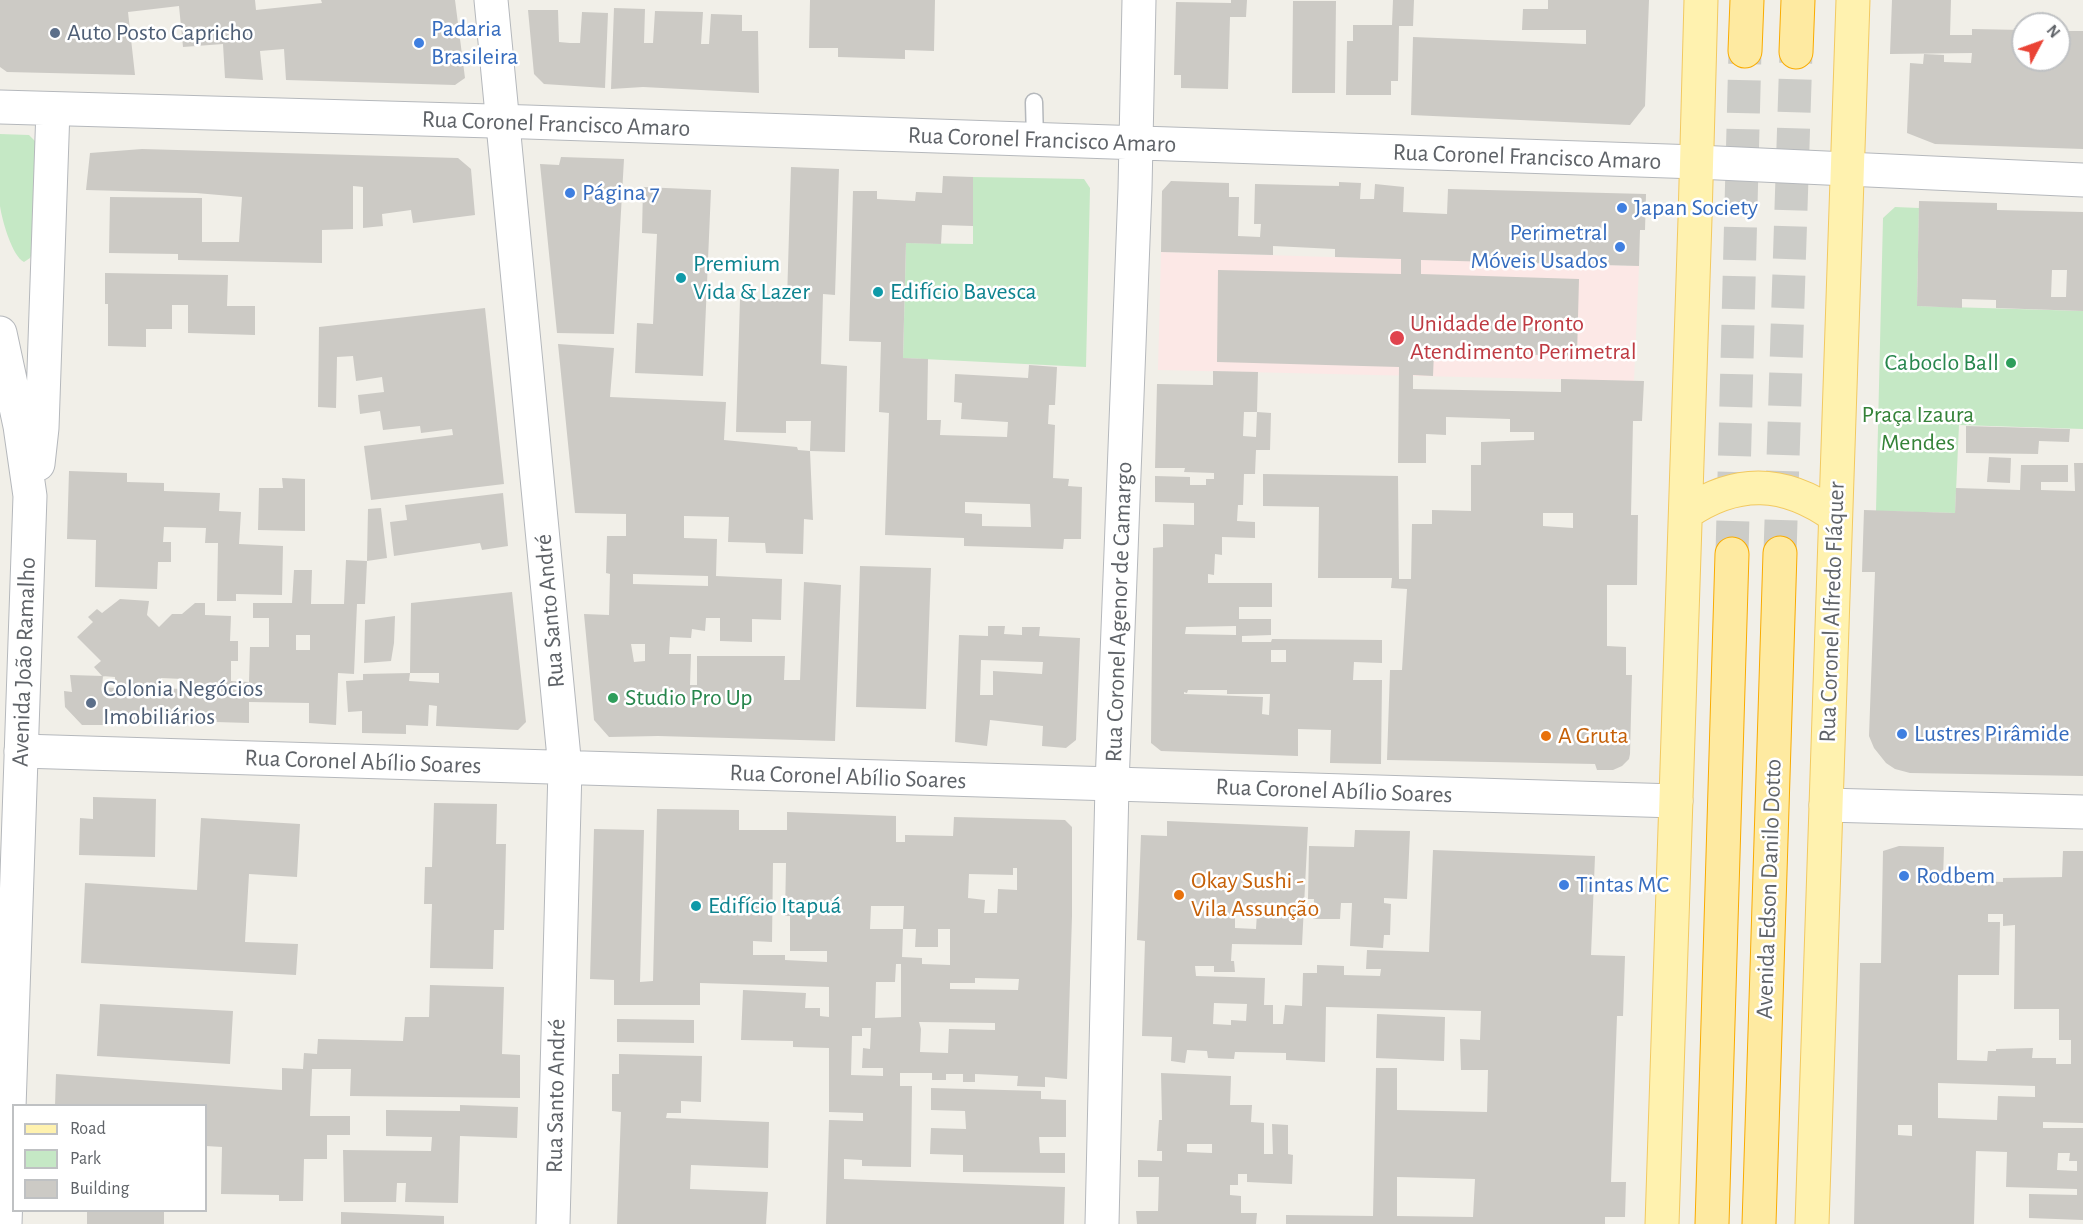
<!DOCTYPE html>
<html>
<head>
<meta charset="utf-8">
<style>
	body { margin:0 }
	#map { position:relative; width:2083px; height:1224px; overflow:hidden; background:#f1efe8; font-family:"Alegreya Sans",sans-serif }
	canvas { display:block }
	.legend { position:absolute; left:12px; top:1104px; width:195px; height:108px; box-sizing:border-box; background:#fff; border:2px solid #bfc1c3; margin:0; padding:8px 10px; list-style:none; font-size:18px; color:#5f6368 }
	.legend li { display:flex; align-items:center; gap:12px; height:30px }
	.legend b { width:30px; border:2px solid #bfc1c3 }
	.north { position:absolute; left:2011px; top:12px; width:60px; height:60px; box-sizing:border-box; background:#fff; border:2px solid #bfc1c3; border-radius:50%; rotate:49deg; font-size:16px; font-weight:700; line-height:24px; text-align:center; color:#5f6368 }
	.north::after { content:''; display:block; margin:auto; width:21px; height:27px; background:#ea4335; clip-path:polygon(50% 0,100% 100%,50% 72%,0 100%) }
</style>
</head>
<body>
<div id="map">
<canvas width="2083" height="1224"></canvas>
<ul class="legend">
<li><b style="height:8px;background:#fff2af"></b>Road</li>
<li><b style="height:16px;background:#c5e8c5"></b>Park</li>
<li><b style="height:16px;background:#cccac5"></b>Building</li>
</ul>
<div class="north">N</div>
</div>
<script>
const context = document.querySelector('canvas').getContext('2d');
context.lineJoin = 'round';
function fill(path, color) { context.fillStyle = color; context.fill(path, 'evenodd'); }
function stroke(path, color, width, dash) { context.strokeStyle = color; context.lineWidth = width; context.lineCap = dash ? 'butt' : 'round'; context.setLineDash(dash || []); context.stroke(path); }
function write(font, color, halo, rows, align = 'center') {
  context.font = font + ' "Alegreya Sans",sans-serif'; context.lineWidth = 5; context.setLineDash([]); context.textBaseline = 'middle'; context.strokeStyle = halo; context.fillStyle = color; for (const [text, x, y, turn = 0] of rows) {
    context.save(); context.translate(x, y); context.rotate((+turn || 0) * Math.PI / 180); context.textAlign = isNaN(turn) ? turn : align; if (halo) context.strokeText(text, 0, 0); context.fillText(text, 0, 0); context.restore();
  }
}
fill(new Path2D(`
	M1161,252L1639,266L1634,381L1158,370Z`), '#fce8e6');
fill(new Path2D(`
	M0,134L29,135L35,141L34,249L30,258L24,262C12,256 2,220 0,206C0,183 0,157 0,134Z
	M973,177L1084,179L1090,188L1086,367L903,358L906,243L973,244Z
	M1895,207L1919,208L1917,306L2083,311V429L1959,425L1955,513L1876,511L1883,218Z`), '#c5e8c5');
fill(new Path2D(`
	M0,0H255L256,10L322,3L321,0H455L465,78L455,85L286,80L284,49L260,51L263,80L225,78L223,44L183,47L179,6L128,12L135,75L7,72L0,67Z
	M810,0H935L934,51L905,50V59L838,57V48H809Z
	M1231,0H1247L1246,17H1230L1228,89L1181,88V75H1174L1176,2L1231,3Z
	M1393,0H1414L1413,26H1399L1398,81H1391V95H1346L1347,41H1353V25H1392Z
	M1548,0H1649L1645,106L1630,125L1411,115L1413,37L1586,44V30H1522L1523,9H1548Z
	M1892,0H1951L1950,35H1972V29L2023,30V60H2059V31H2083V149L1935,144L1907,133L1910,63L1923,64L1924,54L1944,55V62L1971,63L1972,53L1890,54Z
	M1293,1H1336L1335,93H1292Z
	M614,8L645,9L644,43H653L655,11L703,12L701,44H709L711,14L742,15V31H758L759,93L643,87L611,89Z
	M528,10H558L559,42L570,43H580L582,12L608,13L605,88L544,84L534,74Z
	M142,149L458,158L471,169L475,215L413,223L411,210L382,214L383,226L363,228V187L353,186V229L322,230V263L178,260V254L109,253L110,197L202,198V242H239L242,197L196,193L86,190L90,153Z
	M561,157L624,159L614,334L557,333L540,164L559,165Z
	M791,167L839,169L835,295L823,294L821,364L847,366L845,452L810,451L811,421H786V433L736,432L740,299L787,300Z
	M943,176L973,177V226L942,225L941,244L906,243L903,358L928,359L927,420H941L940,435L1007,437L1008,422L961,419L962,403L954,402L955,374L1028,378L1029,365L1057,367L1055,405H1049L1048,424L1055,425L1053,478L1069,479L1068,486L1082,487L1081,539H1064L1063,549L964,546V538L885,535L889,413L879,412L881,342L849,341L853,191H877V199L915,201L916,192L942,193ZM965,502L1030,504L1031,527L982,526V514L965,513Z
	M1171,181L1229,183V197H1239L1238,236L1260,237L1261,224H1254L1255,184L1339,186V182L1361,183L1360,199H1374L1375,184L1404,187L1403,212L1447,214L1448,189L1646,194L1645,230H1640L1639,266L1421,260V274L1579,279L1577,356L1434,352L1433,376L1413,375V389L1561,392V379L1644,381L1642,421H1633L1631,515H1638L1637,585H1607V646L1626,647V675H1632L1630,754L1629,759L1622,766L1613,770H1597L1595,764L1387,760L1390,670H1402L1407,589L1391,588L1392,578H1318L1319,507L1263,506V474L1398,476L1399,579H1411L1412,524H1432V510L1471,511V465H1481V442L1534,440V432H1510V419L1446,417V435L1426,434V463H1398L1399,367L1217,362L1218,270L1401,274V259L1335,257V249L1273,246V255L1161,252L1162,191ZM1543,513H1573V528L1543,526Z
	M643,187L711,190L703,376L635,373L637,323L653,324L657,234L642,233Z
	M1919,201L1997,203V210L2083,212V311L1996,308V300L1962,299V308L1917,306ZM2052,270H2067L2066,297H2051Z
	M105,273L228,275L227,306H255V335L188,333V305H172V329H146V347L108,346V304H105Z
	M485,308L504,484L371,500L364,446L453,435L452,429L421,433L420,426L383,430L380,411L360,414L358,395L384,392L382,377L356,381L353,356L337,357L336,408L318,407L319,327Z
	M558,344L614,348L610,397L726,402L724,440L797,447L798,450L810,451L813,520L804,519L803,554L766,553L765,543L728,542L729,517L684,516V538L717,539L716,576L782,579L781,620L752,619V642L720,641V618H706L705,631L692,629L691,638L670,637L669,654H691L690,685H697V656H785L784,680H800L804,582L841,585L835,741L658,736L609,737L594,720L584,614L609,615L610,574L606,573L607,536H626V514L575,513ZM633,574L708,576V586L633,584ZM631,644H645V661L634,662Z
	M1213,371L1258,372L1257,412H1244L1243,436L1256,437L1257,412L1271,413L1270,450H1256L1255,474H1244L1243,505H1238L1237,521L1255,522V538L1222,537V555L1215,554L1214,575L1208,574V583H1272V607H1239V619H1271V635L1242,636V642H1271L1272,639L1382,640V663L1354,662L1353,680H1382L1381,764L1330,763L1331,730L1298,729V756L1161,751L1151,743L1153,548L1163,547V524L1194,525V503L1155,502V476L1190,477V485H1206V479H1214V473L1184,472L1185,468H1155L1157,384L1213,385ZM1236,626V635L1185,634L1186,627ZM1271,650H1286V662H1271ZM1188,690H1227V694H1270L1269,715L1262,714L1263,697L1184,694V692L1187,693Z
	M1966,426L2070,429L2069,442L2039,441L2038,454L1966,453Z
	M1989,457L2011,458L2010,483L1987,482Z
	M2074,463H2083V776L1910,773L1895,769L1886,763L1874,748L1869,736L1875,572H1862L1864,510L1955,513L1956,488L2020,490L2021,465H2068V482H2041V490L2075,491Z
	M69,471L127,473V482L164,483V491L220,493L219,511L241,512L239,544L283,546L282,595L236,594V601H217L218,543H205L206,528L164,527L163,542H171V562H158L157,589L95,587L96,540L67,539Z
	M282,478L305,479V531L258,530L259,488H283Z
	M503,493L508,546L482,550L480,543L394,556L390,522L407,520L405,505Z
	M381,508L387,558L367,561L368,509Z
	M346,560L367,561L365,604H357L354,674L338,673L336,725L309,723V703L249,702V723L116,719V725H82L65,707L64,691L72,692L70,675L103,676L102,687L115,688V677L102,676L94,667L101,661L77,637L93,622L88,617L97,609L102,613L120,599L149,601L147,615L159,627L172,614H182L195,603H205V615L231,616L230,641H238V661H231V681L249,682L250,647H269V618H253V603H292L294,570H312L311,604H344ZM296,635H310V650H296ZM161,678L183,679L182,689L161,688Z
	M860,566L931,568L926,709L856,707Z
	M512,592L526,722L518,730L436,726L437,706L429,705L428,726L406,725V734L362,733V711L348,712L346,681L363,680V674L410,673L411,603ZM410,673H439V683L409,681Z
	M395,616L394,643L391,661L364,663L365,620Z
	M988,626H1005L1004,634L1022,635V627H1040L1039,636L1080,638L1076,740L1066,748L1042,746L1043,726L990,720L987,746L955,742L959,635L988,636ZM981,660L1043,662L1042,674L993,671V695H980Z
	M93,797L156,799L155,857L79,855L80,818L93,819Z
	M434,803L497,804L496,844H506L504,930H494L493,969L430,968L432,904H424L425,867H432Z
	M657,809L739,810V830H787V812L896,816V842H905V835L953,836L954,817L1065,820L1072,827V916L1067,1079L1045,1077V1087L1017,1086L1018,1076L975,1074V1082H963V1074H946V1080H932V1073H900V1086H912L911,1167L862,1166V1160L844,1159V1179L1065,1187L1064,1224H826L829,1120L863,1121V1113L829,1112V1048L793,1047V1041L741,1040L743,990L806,993L805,1008H820V1016L829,1017V987L700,983V1005H614V980L590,979L594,829L644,830L640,982L653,981ZM773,863H786L785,916H790V951H827V962L785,960V955H753V941L772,942ZM1013,868H1017V890L998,889L997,913H984L985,900L968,898L969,874L1013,875ZM871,906H904L903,929H870ZM903,929H916L915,947H938V929H950V965L922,964V958L902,957ZM896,964H901V1017L875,1018L876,982H895ZM975,978L1019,979L1018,990L950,989V983H975ZM919,1022L995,1023V1030L949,1029L948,1053L920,1052L921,1029ZM862,1028H871L870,1049L863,1048L862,1068H883V1076L851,1075L852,1036H862Z
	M201,818L300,824L297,877L249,874L245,942L298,944L296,975L81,963L85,883L197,890Z
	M1167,821L1308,827L1302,945L1232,944L1231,961H1234L1235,972H1214V966H1195L1196,976L1265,978L1264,1005H1273V1024H1283L1285,1005L1302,1006L1303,973H1317V965L1344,966V975L1380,976L1381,969H1366L1367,950L1429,952L1433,850L1595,856L1591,955L1625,956L1623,1016H1617L1611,1182H1626L1625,1217H1605V1224H1286V1215L1373,1216L1376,1068H1397V1110L1487,1112L1488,1070H1461L1460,1039L1480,1040L1481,1011L1326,1007L1325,1062L1286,1060V1053L1235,1052L1234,1059L1208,1058L1207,1051L1187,1050L1185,1063L1171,1061L1172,1037L1142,1036L1145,941L1137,940L1141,835L1167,836ZM1235,913H1257L1256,929L1235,928ZM1214,1003L1247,1004L1246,1021L1231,1020V1025L1213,1024ZM1397,1177L1475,1179L1473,1217L1397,1216Z
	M1355,830L1410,831L1407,899L1384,898V903L1391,904L1390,935H1384L1383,948L1350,946L1352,903H1341L1340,919H1313L1314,899H1308L1309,846L1354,847Z
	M1899,846L1944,847L1943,880L2003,882V878L2062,877L2063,851H2083V1123L2043,1122V1128H2083V1220L2029,1218V1194L2077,1195V1189L2006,1187L2007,1152L1976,1151L1974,1224H1854L1860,963H1881L1883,851ZM1988,914H2003V926L2015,925L2014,1009H2059V1040H2071V1064H2056V1058H2032L2033,1048L1996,1049V1051H1988L1987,1061L1957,1060L1958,975H1999L2000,922H1988ZM1938,1083L2035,1086V1097L1998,1096L1997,1120L1938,1118ZM1898,1125H1912V1136L1898,1135ZM2058,1153H2070L2069,1161H2077V1171L2057,1170Z
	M430,985L504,987L502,1054L520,1055V1098L350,1096L351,1069H312L310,1116H350V1135H327V1159H304L303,1201H279V1195L221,1194L222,1147L206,1146V1106H55L56,1074L282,1090V1068L303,1069L304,1053L317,1054L318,1039L403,1041L405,1017H429Z
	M100,1004L233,1011L230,1064L97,1056Z
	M1377,1014L1445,1017L1444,1061L1376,1058Z
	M617,1019L694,1020V1043L617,1042Z
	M619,1054L702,1056L701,1102L681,1101V1113H667L666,1118L769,1122L768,1168L691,1165L690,1189L768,1192L766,1224H617L621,1112L612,1111V1074H619Z
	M1161,1073L1231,1076L1230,1105H1252L1251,1122L1264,1123V1154H1273L1272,1124L1288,1125V1154L1293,1155L1292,1184L1247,1182V1174H1238V1185H1230V1195L1241,1196V1213H1257L1256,1224H1137L1136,1211H1158L1159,1177H1138V1160L1162,1161V1151H1157L1159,1120H1162ZM1187,1144H1212V1153L1187,1152Z
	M931,1088L1041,1091V1099L1066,1100V1137H1039L1040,1153H1065V1173L963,1172V1155L930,1154L931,1128L966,1129L965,1111L931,1110Z
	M460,1105L518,1107L517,1138L460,1136L458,1203L405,1202L406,1183H397L396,1202H344L343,1150L431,1151L432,1137L386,1136V1110L460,1111Z
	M87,1210H164V1224H87Z
	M341,1212L444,1216V1224H341Z`), '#cccac5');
stroke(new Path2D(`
	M1780,553L1796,52
	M1732,554L1745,51`), '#ccccc8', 33, [33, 16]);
const service = new Path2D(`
	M1034,102L1035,140`);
const minor = new Path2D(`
	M491,0L565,768L553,1224
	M21,751L1676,801
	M1826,805L2083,812`);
const tertiary = new Path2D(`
	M0,107L527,122L1697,162L2083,180
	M0,333L20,426L30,496L5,1224
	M38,464L42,428L53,109
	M1102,1224L1112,785L1135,189L1139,0`);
const primary = new Path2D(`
	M1686,513C1737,478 1785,480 1835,516
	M1662,1224L1695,219L1701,0
	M1812,1224L1853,0`);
const trunk = new Path2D(`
	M1745,51L1747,0
	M1796,52L1798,0
	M1712,1224L1732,554
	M1759,1224L1780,553`);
stroke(service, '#b5b8bc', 19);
stroke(minor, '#b5b8bc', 35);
stroke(tertiary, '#b5b8bc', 35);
stroke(primary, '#f2c960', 35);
stroke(trunk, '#f9ab00', 35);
stroke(service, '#fff', 16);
stroke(minor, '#fff', 33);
stroke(tertiary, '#fff', 33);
stroke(primary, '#fff2af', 33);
stroke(trunk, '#feeaa1', 33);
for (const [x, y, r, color] of [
	[55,33,6,"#5c6f8a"],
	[419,43,6,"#3f7fe0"],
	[570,193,6,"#3f7fe0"],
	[1622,208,6,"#3f7fe0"],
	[1620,247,6,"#3f7fe0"],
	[681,278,6,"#0f9aa8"],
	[878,292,6,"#0f9aa8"],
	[1397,338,8,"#e0444e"],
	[2011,363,6,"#2e9e5b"],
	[613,698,6,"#2e9e5b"],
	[91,703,6,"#5c6f8a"],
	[1902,734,6,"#3f7fe0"],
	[1546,736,6,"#e8710a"],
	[1904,876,6,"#3f7fe0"],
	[1564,885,6,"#3f7fe0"],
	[1179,895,6,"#e8710a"],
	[696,906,6,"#0f9aa8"]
]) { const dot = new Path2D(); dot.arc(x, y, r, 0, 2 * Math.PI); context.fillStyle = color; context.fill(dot); stroke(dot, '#fff', 2); }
write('24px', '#366cbe', '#fff', [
	["Padaria",431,29],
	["Brasileira",431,57],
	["Página 7",582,193],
	["Japan Society",1634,208],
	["Perimetral",1608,233,"right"],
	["Móveis Usados",1608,261,"right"],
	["Lustres Pirâmide",1914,734],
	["Rodbem",1916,876],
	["Tintas MC",1576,885]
], 'left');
write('24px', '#4e5e75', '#fff', [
	["Auto Posto Capricho",67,33],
	["Colonia Negócios",103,689],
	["Imobiliários",103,717]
], 'left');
write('24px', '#5f6368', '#fff', [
	["Rua Coronel Francisco Amaro",556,124,2],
	["Rua Coronel Francisco Amaro",1042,140,2],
	["Rua Coronel Francisco Amaro",1527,157,2],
	["Rua Santo André",550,611,-95],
	["Rua Coronel Agenor de Camargo",1119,612,-88],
	["Rua Coronel Alfredo Fláquer",1832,612,-88],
	["Avenida João Ramalho",24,662,-88],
	["Rua Coronel Abílio Soares",363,762,2],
	["Rua Coronel Abílio Soares",848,777,2],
	["Rua Coronel Abílio Soares",1334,791,2],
	["Avenida Edson Danilo Dotto",1769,889,-88],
	["Rua Santo André",556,1096,-89]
]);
write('24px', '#0d838f', '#fff', [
	["Premium",693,264],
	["Vida & Lazer",693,292],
	["Edifício Bavesca",890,292],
	["Edifício Itapuá",708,906]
], 'left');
write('24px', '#be3a42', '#fff', [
	["Unidade de Pronto",1410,324],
	["Atendimento Perimetral",1410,352]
], 'left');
write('24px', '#27864d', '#fff', [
	["Caboclo Ball",1999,363],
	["Studio Pro Up",625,698,"left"]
], 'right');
write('24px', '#348238', '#fff', [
	["Praça Izaura",1918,415],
	["Mendes",1918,443]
]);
write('24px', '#c56008', '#fff', [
	["A Gruta",1558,736],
	["Okay Sushi -",1191,881],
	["Vila Assunção",1191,909]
], 'left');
</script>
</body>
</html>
